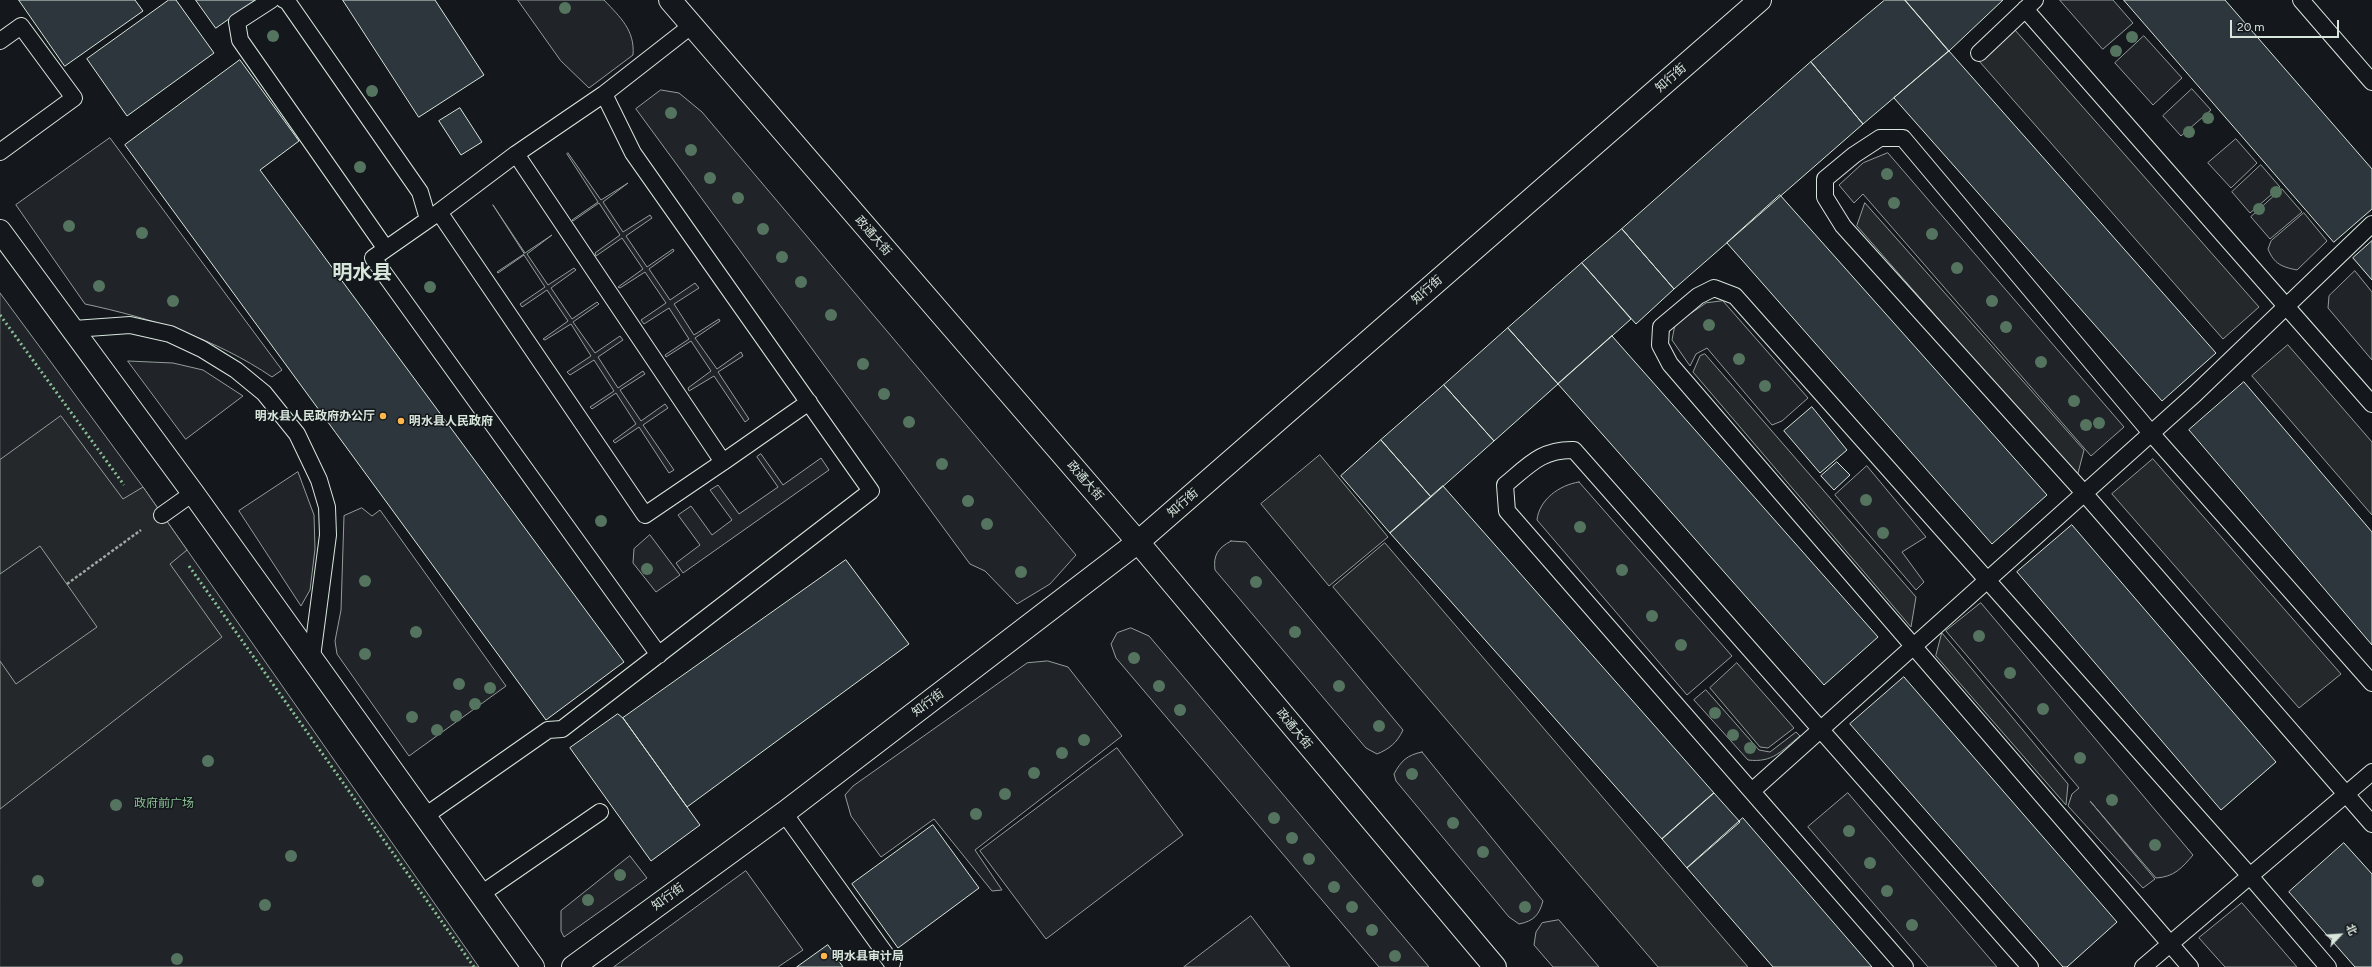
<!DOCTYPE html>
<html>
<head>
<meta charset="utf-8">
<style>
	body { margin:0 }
	#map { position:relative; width:2372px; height:967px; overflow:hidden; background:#14181c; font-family:Figtree,"Noto Sans SC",sans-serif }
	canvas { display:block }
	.north { position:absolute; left:2320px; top:915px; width:40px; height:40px; -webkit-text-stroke:3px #14181c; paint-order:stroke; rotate:65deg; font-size:11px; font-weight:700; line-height:16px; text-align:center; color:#d8e6dc }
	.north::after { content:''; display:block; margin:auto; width:14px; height:18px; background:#d8e6dc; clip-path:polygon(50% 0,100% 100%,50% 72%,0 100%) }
	.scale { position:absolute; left:2230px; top:20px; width:109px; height:18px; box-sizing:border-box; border:2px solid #d8e6dc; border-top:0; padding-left:5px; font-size:12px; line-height:14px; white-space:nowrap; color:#d8e6dc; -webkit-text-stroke:3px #14181c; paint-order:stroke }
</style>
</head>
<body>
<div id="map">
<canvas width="2372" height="967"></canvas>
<div class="north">北</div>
<div class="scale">20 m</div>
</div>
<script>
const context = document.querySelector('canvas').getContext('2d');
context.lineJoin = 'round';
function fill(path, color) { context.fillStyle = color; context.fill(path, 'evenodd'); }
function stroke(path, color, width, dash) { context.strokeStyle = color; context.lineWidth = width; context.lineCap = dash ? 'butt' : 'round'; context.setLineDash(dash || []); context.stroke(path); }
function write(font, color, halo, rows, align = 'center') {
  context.font = font + ' Figtree,"Noto Sans SC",sans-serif'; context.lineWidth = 3; context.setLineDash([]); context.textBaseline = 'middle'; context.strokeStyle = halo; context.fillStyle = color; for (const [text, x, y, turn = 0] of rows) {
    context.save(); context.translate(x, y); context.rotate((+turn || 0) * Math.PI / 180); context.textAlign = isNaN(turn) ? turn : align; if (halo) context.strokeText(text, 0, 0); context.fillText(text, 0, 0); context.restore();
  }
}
const green = new Path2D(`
	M518,0H604C620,17 635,30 633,55L589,88L561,61Z
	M2060,0H2113L2133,23L2103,49Z
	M2144,36L2182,78L2153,105L2115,63Z
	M2192,89L2211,110L2181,136L2163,116Z
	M661,90L679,93L702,112L1076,555L1050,584L1017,604L985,571L970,564L636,109Z
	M110,138L282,370L272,377C216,339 151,318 85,304L16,205Z
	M2236,139L2257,163L2231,188L2208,163Z
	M568,153L601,200L628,183L603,202L623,232L650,215L652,218L626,236L647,267L673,249L674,251L649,269L670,300L695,283L699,288L674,304L694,335L719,319L720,321L695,338L717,369L741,352L743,356L718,372L749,419L745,422L714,376L689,391L688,388L711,371L691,341L666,357L665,355L689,339L669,308L644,324L641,320L666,303L645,272L620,288L618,287L643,269L622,238L596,256L595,253L620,235L599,203L573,221L572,220L598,202L567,154Z
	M1888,153L2124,427L2091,456L1863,194L1854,203L1839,185L1863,163Z
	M2261,165L2280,187L2250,213L2232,192Z
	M2282,189L2302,212L2270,239L2251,217Z
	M493,205L525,253L552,235L527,254L548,285L574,268L576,270L551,288L572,319L597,302L599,304L573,322L595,353L620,336L623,340L598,357L618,388L643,371L645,374L620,390L641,421L665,404L668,408L643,425L674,470L669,473L639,427L615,443L613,441L636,424L616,393L592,409L590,407L614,391L594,360L570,375L567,372L591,356L571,324L545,340L543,339L568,321L547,290L522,307L520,304L545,287L524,255L498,273L497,272L524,254Z
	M2304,213L2327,241L2297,270C2282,267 2274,264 2268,249L2271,241Z
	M2355,271L2372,292V360L2328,308L2329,296Z
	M0,293L143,487L479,967H0Z
	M1723,301L1808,398L1782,421L1772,425L1707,348L1696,354L1690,366L1672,340L1675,324L1706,303Z
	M128,361L173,363L203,370L243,396L186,439Z
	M761,454L783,485L821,458L829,470L683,573L676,563L700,545L678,515L691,506L712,535L732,520L710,490L718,485L739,514L778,487L757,457Z
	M1867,466L1926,537L1902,552L1924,582L1916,590L1835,495Z
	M298,472L314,515L315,549L310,590L301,606L239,511Z
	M1579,482L1732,656L1687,695L1537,520C1539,500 1559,485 1579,482Z
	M362,508L372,516L380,510L506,686L409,756L337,654L335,641L341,610L344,516Z
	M650,535L680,575L656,592L633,563L634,549Z
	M1231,541L1246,542L1403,730C1397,743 1389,749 1377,754L1366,748L1215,570C1213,555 1218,548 1231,541Z
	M1981,603L2193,855C2182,868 2174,877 2156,878L2090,801L2155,879L2143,888L2068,806L2072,794L2079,788L1946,631Z
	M1131,628L1149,636L1429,967H1379L1116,658L1111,644L1117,633Z
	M1048,661L1068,667L1122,736L975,850L1002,890L992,891L934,819L881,857L851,816L845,795L853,786L1027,663Z
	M1706,690L1759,750L1770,752L1796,732L1800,736C1781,751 1773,763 1748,760L1694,700Z
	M1117,748L1183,835L1046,939L980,851Z
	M1422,752L1543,901C1539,915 1534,921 1519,924L1509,917L1396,781L1394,774C1401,761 1407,755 1422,752Z
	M1848,793L1997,967H1928L1808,827Z
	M630,856L647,878L564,937L561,931V911Z
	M746,871L803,950L778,967H614Z
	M2242,903L2297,967H2225L2199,938Z
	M1251,916L1290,967H1184Z
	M1559,920L1599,967H1553L1534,945L1536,932L1542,923Z`);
fill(green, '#202428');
stroke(green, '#939e99', 1);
const parking = new Path2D(`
	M2015,30L2259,307L2223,339L1979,61Z
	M1865,203L2084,450L2077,477L1857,226Z
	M2288,345L2372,442V515L2252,376Z
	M1705,354L1916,597L1911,627L1693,372L1700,356Z
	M61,416L123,499L143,487L187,550L170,564L222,637L0,809V661L16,684L97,627L40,546L0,574V460Z
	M1320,455L1388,537L1329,586L1261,504Z
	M2153,459L2341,674L2299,708L2112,494Z
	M1385,543L1748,967H1658L1333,587Z
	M1942,633L2068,784L2066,805L1936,656Z
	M1737,663L1794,728L1768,748L1760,747L1710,688Z`);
fill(parking, '#24282b');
stroke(parking, '#939e99', 1);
const building = new Path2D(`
	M19,0H135L143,11L65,66Z
	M169,0H176L214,53L127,116L87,59Z
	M196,0H256L216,28Z
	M343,0H435L484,75L419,117Z
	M1885,0H1905L1949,51L1863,124L1811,62Z
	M1905,0H2003L1949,51Z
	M2124,0H2225L2372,169V209L2334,242Z
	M1949,51L2216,353L2162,401L1894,98Z
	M240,60L299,141L260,170L624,662L546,720L125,145Z
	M1811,62L1863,124L1674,289L1622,229Z
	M460,108L482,142L461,155L439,121Z
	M1780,195L2047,495L1992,544L1727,243Z
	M1622,229L1674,289L1636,324L1582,263Z
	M2372,241V280L2353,258Z
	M1582,263L1631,319L1558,384L1508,328Z
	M1508,328L1558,384L1494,441L1444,385Z
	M1612,336L1878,637L1824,685L1558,384Z
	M2244,382L2372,532V645L2189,430Z
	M1444,385L1494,441L1431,497L1381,440Z
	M1812,407L1847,450L1820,473L1784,431Z
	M1381,440L1431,497L1390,533L1341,476Z
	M1837,462L1850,475L1834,490L1821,476Z
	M1443,486L1714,793L1662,839L1390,533Z
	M2072,525L2276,762L2221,810L2017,572Z
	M846,560L909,644L687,807L623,718Z
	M1904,677L2117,922L2067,967H2063L1850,724Z
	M618,714L623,718L700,825L651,861L570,748Z
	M1714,793L1740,822L1687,868L1662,839Z
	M1743,818L1872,967H1773L1687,868Z
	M933,825L979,888L898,948L852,884Z
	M2344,843L2372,874V967H2355L2289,892Z
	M828,945L843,967H797Z`);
fill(building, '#2c363c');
stroke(building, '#d8e6dc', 1);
const lane = new Path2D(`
	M271,0L237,22L240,40L386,249
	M284,0L287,1L420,192L428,219
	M2301,0L2372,82
	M2025,9L2372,404
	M0,41L21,26L74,98L0,152
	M1979,53L2035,0
	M604,94L516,154L723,462L809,402
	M516,154L439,212L645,515L723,462
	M439,212L373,258L659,655
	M74,329L130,325L170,334L202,349L236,370L264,393L297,434L319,480L327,507L328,535L312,657
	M162,515L193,493
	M2372,683L2151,433L1903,138H1880L1854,155L1825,179V197L1843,226L2084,493L2372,824
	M1752,791L2195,394L2372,224
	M784,813L892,963
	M425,816L548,730L562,729L871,491L633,153L604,94L691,26
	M481,894L600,812
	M1905,967L1507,511L1505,485C1529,465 1542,449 1574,450L2030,967
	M2143,967L2372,772
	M2190,967L1670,364L1660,345L1661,327L1698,296L1714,288L1735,296L2250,876L2328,967`);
const street = new Path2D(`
	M0,231L193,493L533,967
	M573,967L784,813L1138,542`);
const secondary = new Path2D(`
	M670,0L1138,542L1495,967
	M1138,542L1760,0`);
stroke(lane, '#d8e6dc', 18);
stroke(street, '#d8e6dc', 24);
stroke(secondary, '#d8e6dc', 24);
stroke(new Path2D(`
	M67,584L141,530`), '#9da8a2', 2.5, [3, 2]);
stroke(lane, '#14181c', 16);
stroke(street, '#14181c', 22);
stroke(secondary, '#14181c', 22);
stroke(new Path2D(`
	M0,315L124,485
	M189,566L474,967`), '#8ac095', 3, [2, 3]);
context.fillStyle = '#55745f';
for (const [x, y] of [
	[565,8],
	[273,36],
	[2132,37],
	[2116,51],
	[372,91],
	[671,113],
	[2208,118],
	[2189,132],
	[691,150],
	[360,167],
	[1887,174],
	[710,178],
	[2276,192],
	[738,198],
	[1894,203],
	[2259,209],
	[69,226],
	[763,229],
	[142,233],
	[1932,234],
	[782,257],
	[1957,268],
	[801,282],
	[99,286],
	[430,287],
	[173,301],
	[1992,301],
	[831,315],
	[1709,325],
	[2006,327],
	[1739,359],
	[2041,362],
	[863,364],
	[1765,386],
	[884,394],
	[2074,401],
	[909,422],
	[2099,423],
	[2086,425],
	[942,464],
	[1866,500],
	[968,501],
	[601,521],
	[987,524],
	[1580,527],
	[1883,533],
	[647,569],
	[1622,570],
	[1021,572],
	[365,581],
	[1256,582],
	[1652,616],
	[416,632],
	[1295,632],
	[1979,636],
	[1681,645],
	[365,654],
	[1134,658],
	[2010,673],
	[459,684],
	[1159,686],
	[1339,686],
	[490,688],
	[475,704],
	[2043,709],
	[1180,710],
	[1715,713],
	[456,716],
	[412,717],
	[1379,726],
	[437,730],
	[1733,735],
	[1084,740],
	[1750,748],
	[1062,753],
	[2080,758],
	[208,761],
	[1034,773],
	[1412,774],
	[1005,794],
	[2112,800],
	[116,805],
	[976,814],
	[1274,818],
	[1453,823],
	[1849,831],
	[1292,838],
	[2155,845],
	[1483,852],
	[291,856],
	[1309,859],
	[1870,863],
	[620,875],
	[38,881],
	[1334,887],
	[1887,891],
	[588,900],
	[265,905],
	[1352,907],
	[1525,907],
	[1912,925],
	[1372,930],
	[1395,956],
	[177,959]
]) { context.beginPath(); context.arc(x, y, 6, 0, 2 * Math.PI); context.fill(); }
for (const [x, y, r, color] of [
	[383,416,4,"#ffb74d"],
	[401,421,4,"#ffb74d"],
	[824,956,4,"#ffb74d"]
]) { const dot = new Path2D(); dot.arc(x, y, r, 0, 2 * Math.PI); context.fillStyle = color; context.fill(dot); stroke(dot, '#14181c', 1.5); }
write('12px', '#d8e6dc', '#14181c', [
	["知行街",1671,78,-41],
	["政通大街",873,236,49],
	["知行街",1427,290,-41],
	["政通大街",1085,481,49],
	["知行街",1183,503,-41],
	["知行街",928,703,-37],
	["政通大街",1294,729,50],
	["知行街",668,897,-36]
]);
write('bold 12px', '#d8e6dc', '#14181c', [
	["明水县人民政府办公厅",375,416,"right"],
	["明水县人民政府",409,421],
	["明水县审计局",832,956]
], 'left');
write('12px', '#8ac095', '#14181c', [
	["政府前广场",164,803]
]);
write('bold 20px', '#d8e6dc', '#14181c', [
	["明水县",362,273]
]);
</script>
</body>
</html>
